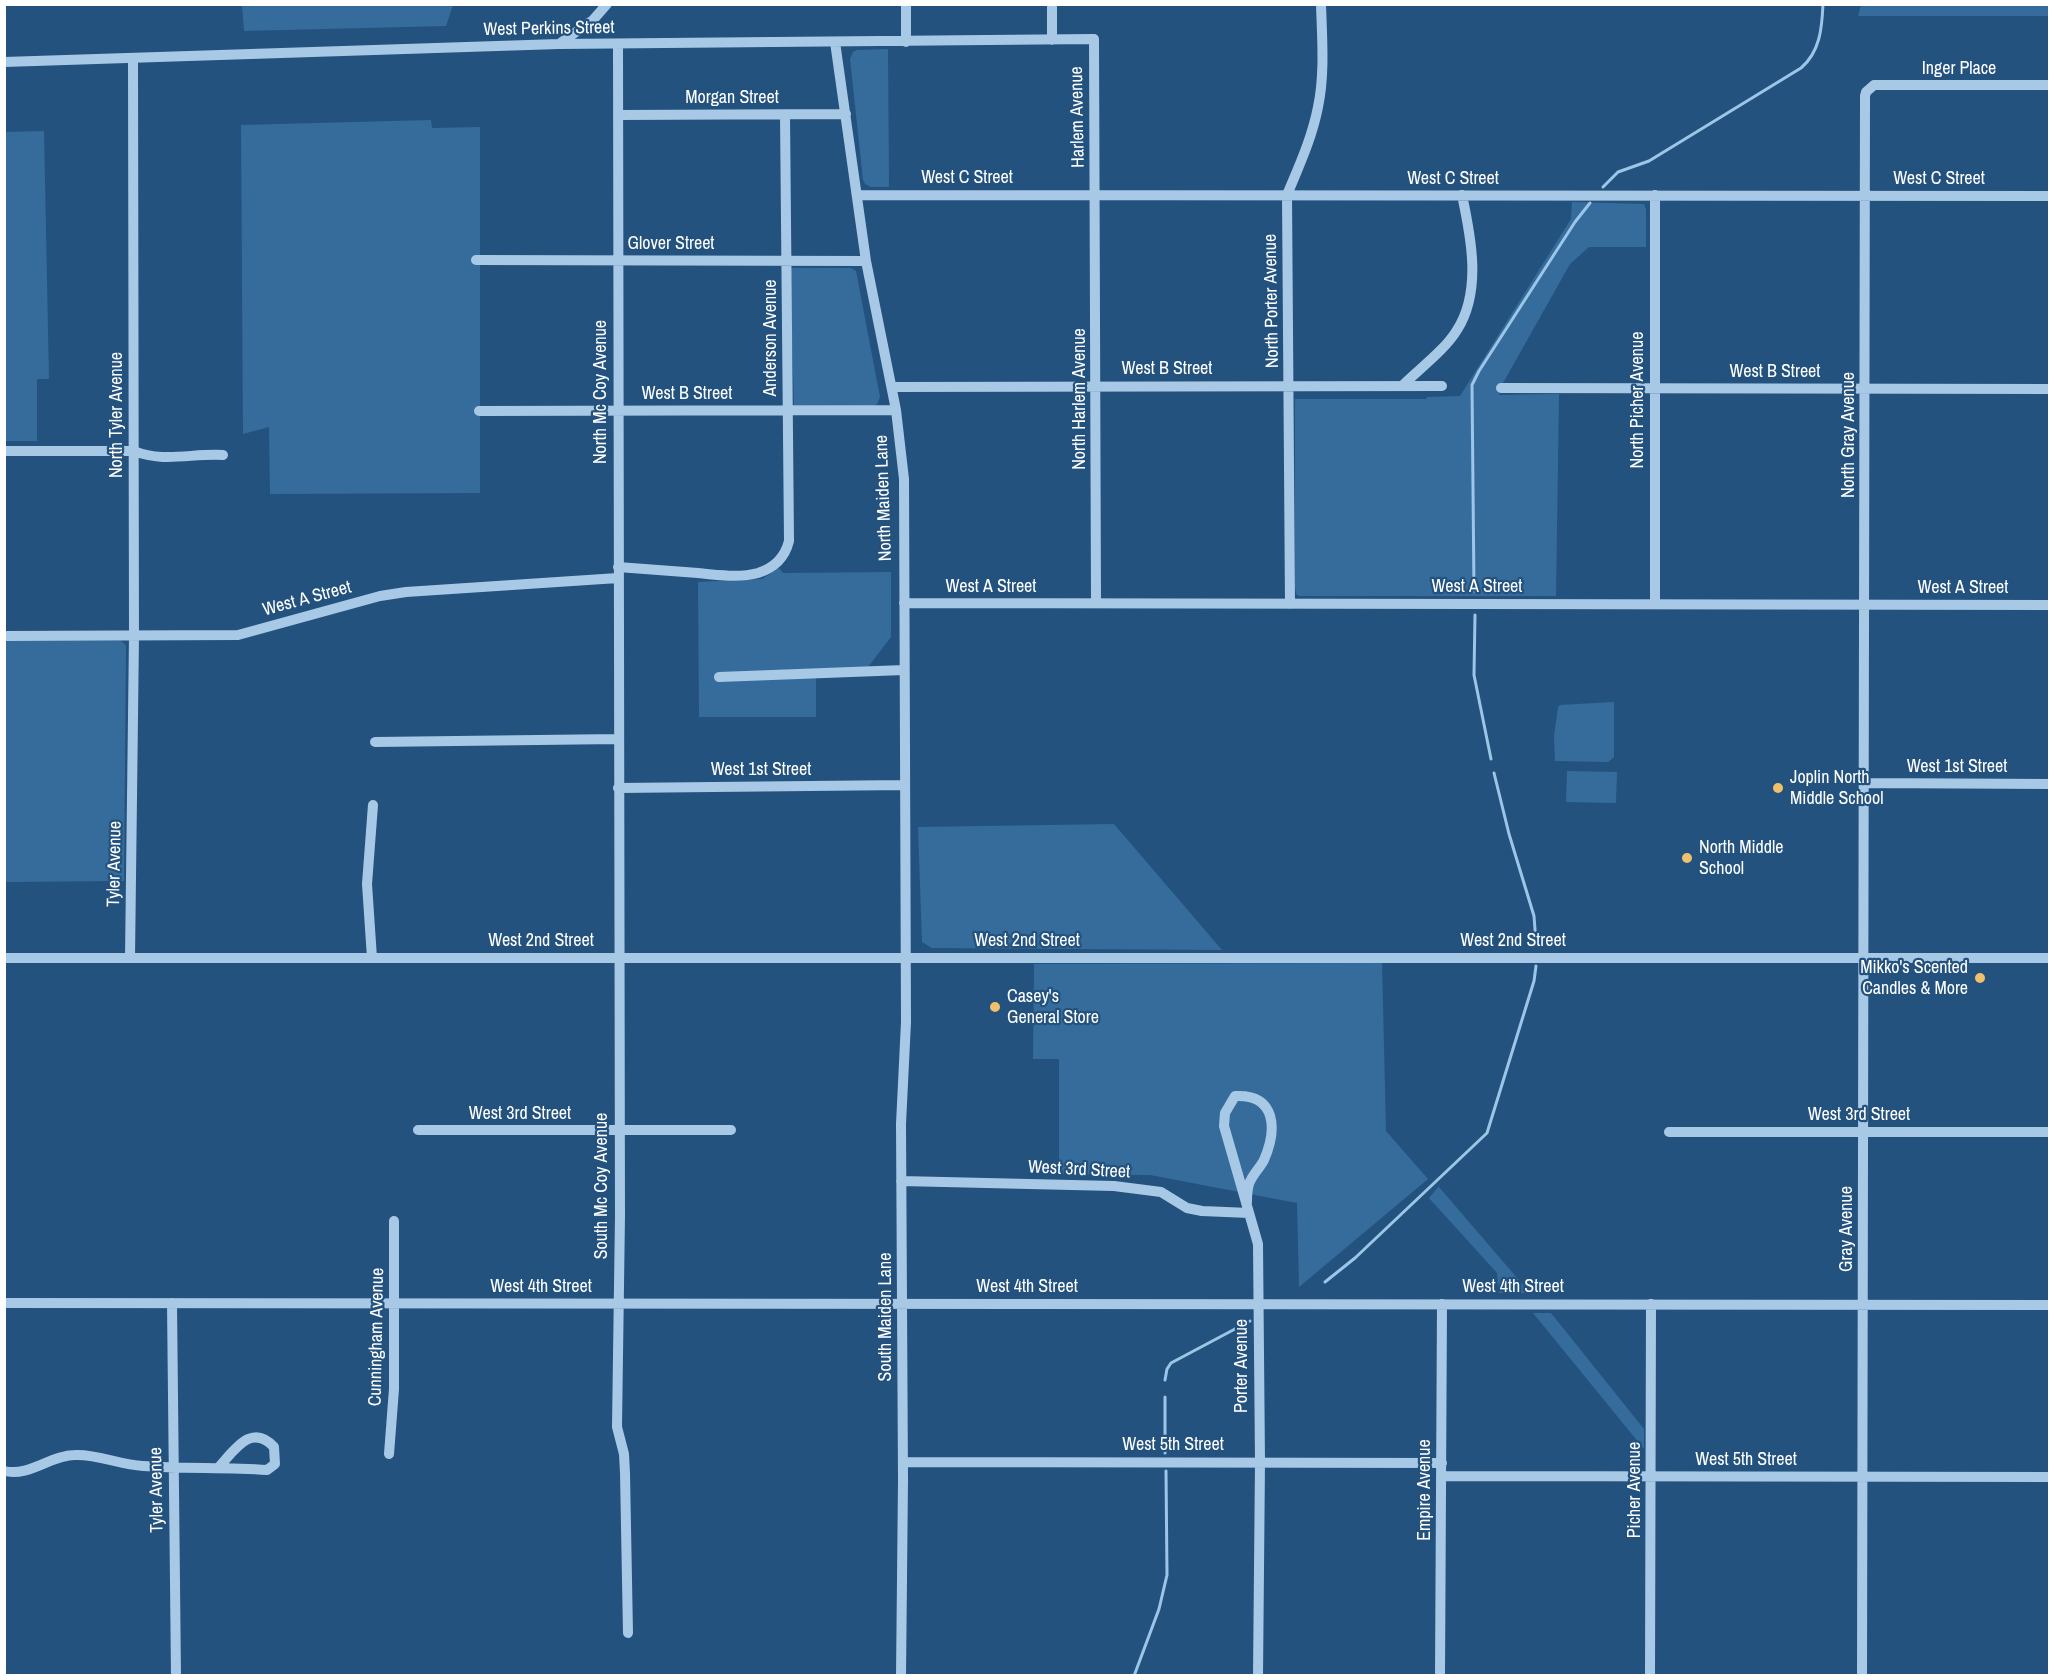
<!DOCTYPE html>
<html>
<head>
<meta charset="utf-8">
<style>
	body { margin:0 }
	#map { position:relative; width:2054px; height:1680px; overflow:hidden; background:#23527e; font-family:"Archivo Narrow",sans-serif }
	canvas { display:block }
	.frame { position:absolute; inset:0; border:6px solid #fff; pointer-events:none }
</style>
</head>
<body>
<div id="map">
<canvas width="2054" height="1680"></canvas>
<div class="frame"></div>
</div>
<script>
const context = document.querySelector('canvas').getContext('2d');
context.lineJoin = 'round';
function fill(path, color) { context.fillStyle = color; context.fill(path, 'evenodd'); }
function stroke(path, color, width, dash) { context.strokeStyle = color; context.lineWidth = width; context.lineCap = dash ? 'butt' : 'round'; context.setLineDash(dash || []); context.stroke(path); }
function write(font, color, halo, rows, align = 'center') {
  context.font = font + ' "Archivo Narrow",sans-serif'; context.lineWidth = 4.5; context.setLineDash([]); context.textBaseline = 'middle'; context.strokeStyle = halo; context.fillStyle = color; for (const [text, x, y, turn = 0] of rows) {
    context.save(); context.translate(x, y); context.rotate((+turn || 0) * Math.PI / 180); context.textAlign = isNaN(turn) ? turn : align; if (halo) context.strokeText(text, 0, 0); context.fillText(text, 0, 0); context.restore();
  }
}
fill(new Path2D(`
	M242,5V4L453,5L446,26L244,31Z
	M1861,5H2049V16H1858Z
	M888,49L889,187H871L865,184L863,180L850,59L853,52L857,50Z
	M431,120L432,128L480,127V493L270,494L269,427L243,434L241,125Z
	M44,131L49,379H37V441H5V132Z
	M1572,202L1644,204L1646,210V247H1589L1570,264L1503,383L1499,395L1559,394L1556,596H1299L1296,594L1295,587V399H1426L1427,397L1460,396L1571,219Z
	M790,268H851L856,271L880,397L877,404L873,406L794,405Z
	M779,568L783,573L891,572V637L868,667L816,676V717H699L698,582L762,579Z
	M4,640L121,641L126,645L124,881L5,882Z
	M1614,702V757L1608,762L1555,761L1554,736L1558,707L1560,705Z
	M1567,771L1617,772L1616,803L1566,802Z
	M1114,824L1222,950L932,948L922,942L918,827Z
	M1382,963L1386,1131L1428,1179L1299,1287L1297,1203L1150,1175L1059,1174V1059H1033L1034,964Z
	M1439,1186V1187L1530,1293H1499L1497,1273L1429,1198Z
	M1533,1313H1551L1644,1429V1449Z`), '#366c9c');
stroke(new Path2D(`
	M1603,187L1618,172L1649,161L1801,68C1820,52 1822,28 1823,4
	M1474,591L1472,385L1479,371L1575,222L1590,203
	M1475,615L1474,675L1491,759
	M1494,773L1509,834L1534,916L1536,943
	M1325,1282L1355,1258L1487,1133L1534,981L1536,966
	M1165,1380L1167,1369L1171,1363L1250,1321
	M1165,1397V1453
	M1134,1676L1159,1609L1167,1575L1166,1471`), '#9cc5e7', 3);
stroke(new Path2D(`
	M906,4V42
	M1052,4V40
	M835,42L866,261L896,410L904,479L906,1022L901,1124L903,1480L901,1676
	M559,44L593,20L607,4
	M618,44L620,1215L617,1427L624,1454L625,1473L628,1633
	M4,62L559,44L1094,39L1096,603
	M618,115L846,114
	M857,195L2050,196
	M476,260L866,261
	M1402,386C1419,369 1445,350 1457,330C1482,291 1471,237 1462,195
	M892,387L1442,386
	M1501,388L2050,389
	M479,411L896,410
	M4,451H134C163,463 193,453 223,455
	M618,567C645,569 671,571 698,573C716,575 740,578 758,573C774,568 785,557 789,541L785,115
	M904,603L2050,605
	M1290,604L1287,195C1299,166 1312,138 1318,107C1325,74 1322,38 1321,4
	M1655,604V195
	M4,636L238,635L380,596L406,592L618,578
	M719,677L904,670
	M375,742L618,739
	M1864,783L2050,784
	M618,788L905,785
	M4,958H2050
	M130,958L134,636L133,59
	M372,958L367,884L373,805
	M418,1130H731
	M1669,1132H2050
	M901,1181L1114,1186L1161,1192L1187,1208L1202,1211L1249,1213
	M1247,1202C1247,1196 1247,1190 1249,1184C1252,1175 1260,1168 1264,1160C1277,1130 1277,1094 1235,1096L1225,1113L1224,1126L1258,1244L1260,1462L1258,1676
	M4,1303L2050,1305
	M172,1303L176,1676
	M389,1454L394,1389V1221
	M903,1462L1442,1463
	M4,1471C30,1477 50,1455 75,1455C98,1454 120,1465 143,1466C184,1469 225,1467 267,1470L275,1464L274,1447C251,1422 234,1451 218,1468
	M1442,1476L2050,1477
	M1440,1676L1442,1304
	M1650,1676L1651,1304
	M1862,1676L1865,96L1866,92L1874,85H2050`), '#a8c9e6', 10);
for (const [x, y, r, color] of [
	[1778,788,6,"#f1c06b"],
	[1687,858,6,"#f1c06b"],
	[1980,978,6,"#f1c06b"],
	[995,1007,6,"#f1c06b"]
]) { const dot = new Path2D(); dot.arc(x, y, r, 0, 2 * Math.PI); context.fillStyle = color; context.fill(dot); stroke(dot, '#23527e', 2); }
write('18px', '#fff', '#23527e', [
	["West Perkins Street",549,29,-1],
	["Inger Place",1959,69],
	["Morgan Street",732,98],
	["Harlem Avenue",1078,117,-91],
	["West C Street",967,178],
	["West C Street",1453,179],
	["West C Street",1939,179],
	["Glover Street",671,244],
	["North Porter Avenue",1272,301,-91],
	["Anderson Avenue",771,338,-90],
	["West B Street",1167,369],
	["West B Street",1775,372],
	["North Mc Coy Avenue",601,392,-90],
	["West B Street",687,394],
	["North Harlem Avenue",1080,399,-90],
	["North Picher Avenue",1638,400,-90],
	["North Tyler Avenue",117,415,-90],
	["North Gray Avenue",1849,435,-90],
	["North Maiden Lane",884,498,-92],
	["West A Street",991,587],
	["West A Street",1477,587],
	["West A Street",1963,588],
	["West A Street",307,599,-15],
	["West 1st Street",1957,767],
	["West 1st Street",761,770],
	["Tyler Avenue",115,864,-89],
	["West 2nd Street",541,941],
	["West 2nd Street",1027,941],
	["West 2nd Street",1513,941],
	["West 3rd Street",520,1114],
	["West 3rd Street",1859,1115],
	["West 3rd Street",1079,1170,3],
	["South Mc Coy Avenue",602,1186,-90],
	["Gray Avenue",1847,1229,-90],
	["West 4th Street",541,1287],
	["West 4th Street",1027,1287],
	["West 4th Street",1513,1287],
	["South Maiden Lane",886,1317,-90],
	["Cunningham Avenue",377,1337,-89],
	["Porter Avenue",1242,1366,-90],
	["West 5th Street",1173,1445],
	["West 5th Street",1746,1460],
	["Tyler Avenue",157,1490,-91],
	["Empire Avenue",1425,1490,-90],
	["Picher Avenue",1635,1490,-90]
]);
write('18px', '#fff', '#23527e', [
	["Joplin North",1790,778],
	["Middle School",1790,799],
	["North Middle",1699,848],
	["School",1699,869],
	["Mikko's Scented",1968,968,"right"],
	["Candles & More",1968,989,"right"],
	["Casey's",1007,997],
	["General Store",1007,1018]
], 'left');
</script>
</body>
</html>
